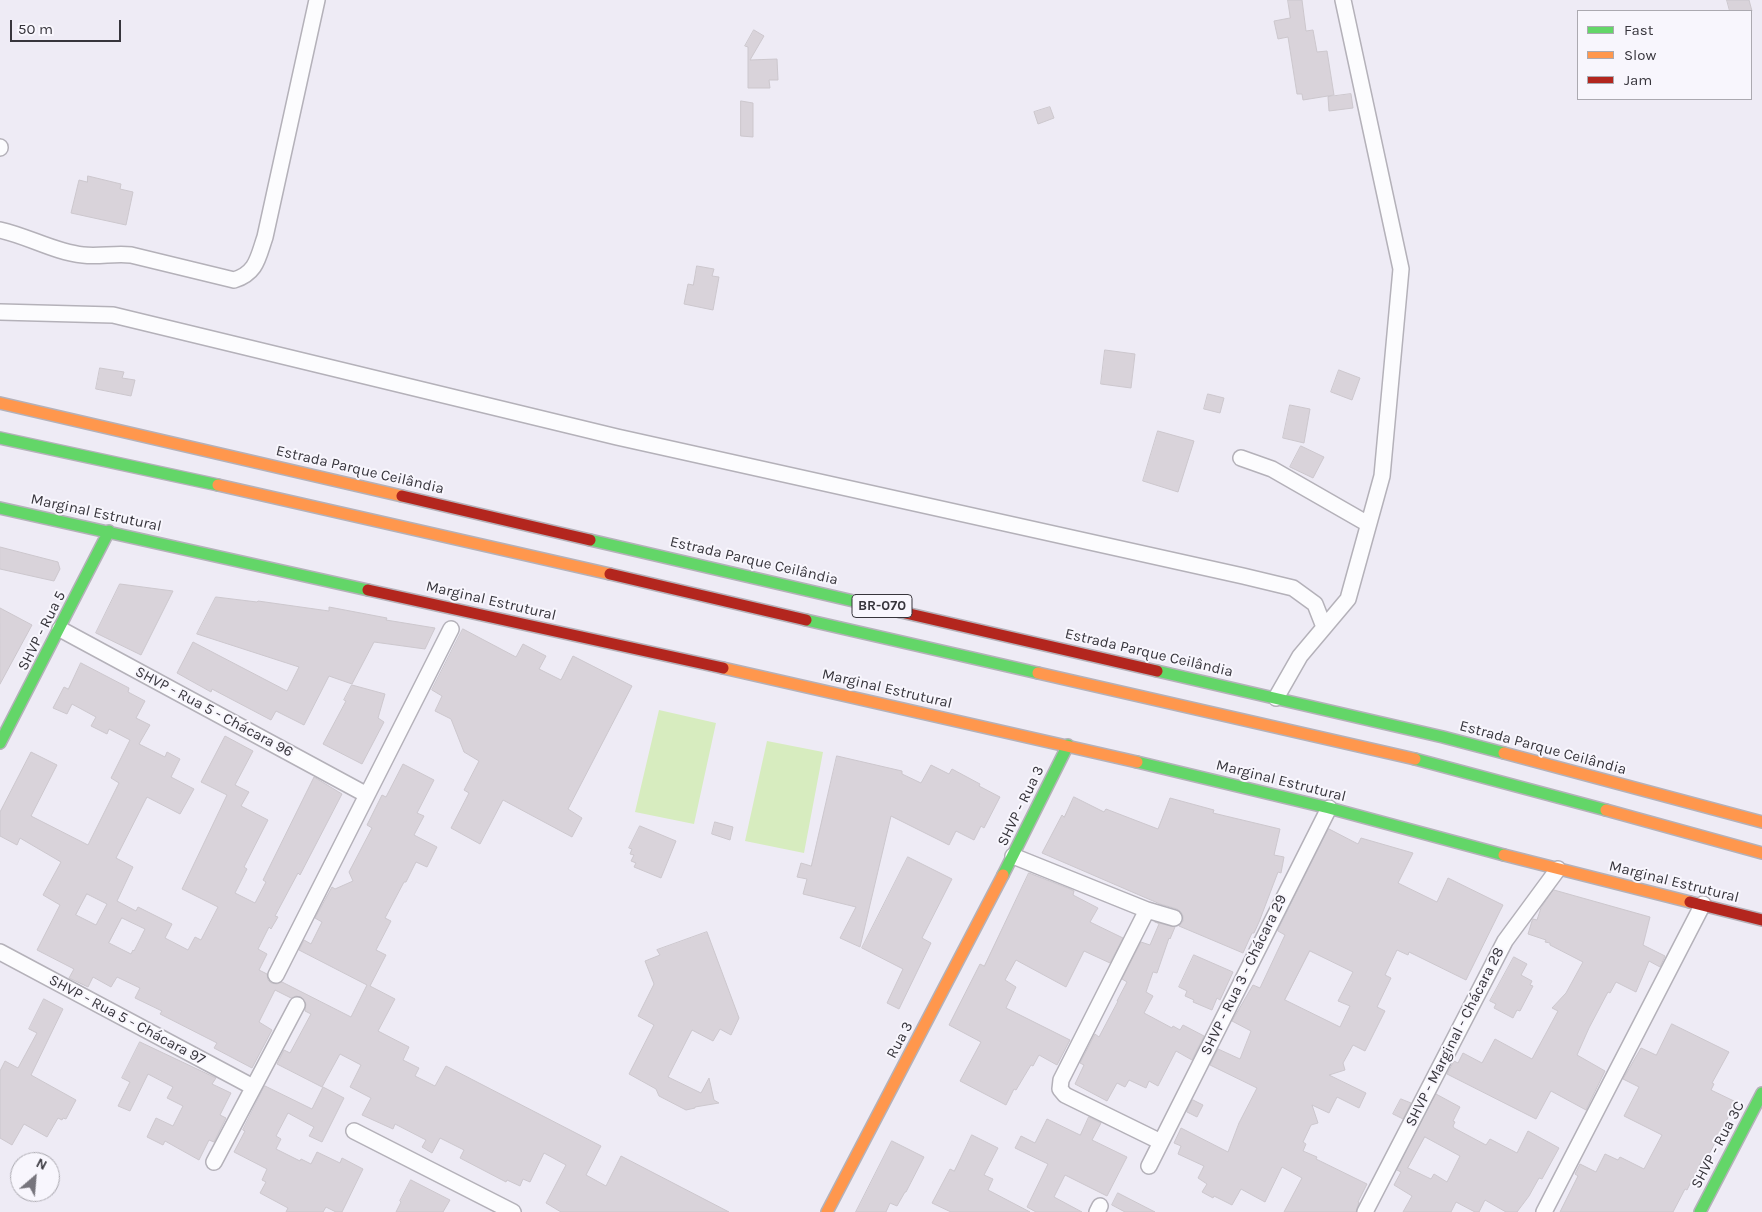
<!DOCTYPE html>
<html>
<head>
<meta charset="utf-8">
<style>
	body { margin:0 }
	#map { position:relative; width:1762px; height:1212px; overflow:hidden; background:#eeebf5; font-family:Karla,sans-serif }
	canvas { display:block }
	.legend { position:absolute; left:1577px; top:10px; width:175px; height:90px; box-sizing:border-box; background:#f8f6fd; border:1px solid #aba9b0; margin:0; padding:6px 9px; list-style:none; font-size:15px; color:#37353c }
	.legend li { display:flex; align-items:center; gap:10px; height:25px }
	.legend b { width:25px; border:1px solid #aba9b0 }
	.north { position:absolute; left:10px; top:1152px; width:50px; height:50px; box-sizing:border-box; background:#f8f6fd; border:1px solid #aba9b0; border-radius:50%; rotate:27deg; font-size:14px; font-weight:700; line-height:20px; text-align:center; color:#37353c }
	.north::after { content:''; display:block; margin:auto; width:18px; height:22px; background:#77757d; clip-path:polygon(50% 0,100% 100%,50% 72%,0 100%) }
	.scale { position:absolute; left:10px; top:20px; width:111px; height:22px; box-sizing:border-box; border:2px solid #37353c; border-top:0; padding-left:6px; font-size:15px; line-height:18px; white-space:nowrap; color:#37353c; -webkit-text-stroke:4px #f8f6fd; paint-order:stroke }
</style>
</head>
<body>
<div id="map">
<canvas width="1762" height="1212"></canvas>
<ul class="legend">
<li><b style="height:6px;background:#63d668"></b>Fast</li>
<li><b style="height:6px;background:#ff974d"></b>Slow</li>
<li><b style="height:6px;background:#b3261e"></b>Jam</li>
</ul>
<div class="north">N</div>
<div class="scale">50 m</div>
</div>
<script>
const context = document.querySelector('canvas').getContext('2d');
context.lineJoin = 'round';
function fill(path, color) { context.fillStyle = color; context.fill(path, 'evenodd'); }
function stroke(path, color, width, dash) { context.strokeStyle = color; context.lineWidth = width; context.lineCap = dash ? 'butt' : 'round'; context.setLineDash(dash || []); context.stroke(path); }
function write(font, color, halo, rows, align = 'center') {
  context.font = font + ' Karla,sans-serif'; context.lineWidth = 4; context.setLineDash([]); context.textBaseline = 'middle'; context.strokeStyle = halo; context.fillStyle = color; for (const [text, x, y, turn = 0] of rows) {
    context.save(); context.translate(x, y); context.rotate((+turn || 0) * Math.PI / 180); context.textAlign = isNaN(turn) ? turn : align; if (halo) context.strokeText(text, 0, 0); context.fillText(text, 0, 0); context.restore();
  }
}
fill(new Path2D(`
	M659,710L716,723L694,824L635,812Z
	M767,741L823,752L804,853L745,841Z`), '#d7ecbf');
const building = new Path2D(`
	M1288,0H1302L1306,31L1313,30L1317,52L1327,51L1334,95L1303,100L1302,94H1297L1288,37L1278,39L1274,21L1290,18Z
	M1727,0H1749L1752,11H1730Z
	M754,30L764,36L750,60L777,59L778,80H769L770,88H748V47L745,46Z
	M1351,94L1353,108L1329,111L1328,97Z
	M741,101L753,103V137L741,136Z
	M1050,107L1054,118L1038,124L1034,112Z
	M88,176L121,184L120,189L133,192L126,225L71,213L79,180L87,182Z
	M697,266L714,269L712,276L719,277L713,310L684,304L688,284L693,285Z
	M1105,350L1135,354L1131,388L1101,384Z
	M100,368L124,372L122,378L135,380L131,396L96,389Z
	M1339,370L1360,378L1352,400L1331,392Z
	M1208,394L1224,398L1220,413L1204,409Z
	M1290,405L1310,409L1304,443L1283,438Z
	M1158,431L1194,441L1178,492L1143,481Z
	M1301,446L1324,457L1313,478L1290,467Z
	M0,547L58,562L60,569L54,581L0,569Z
	M120,584L173,591L141,655L96,633Z
	M216,597L257,602L258,601L329,611V607L387,618L386,620L435,628L425,649L374,642L352,684L329,676L304,725L276,711L271,720L212,689L211,692L177,673L193,642L287,691L299,667L197,634Z
	M0,608L32,625L0,684Z
	M463,629L516,657L523,644L546,656L539,669L561,680L573,656L632,686L568,809L582,818L572,837L503,800L480,844L451,828L469,793L464,790L479,761L464,752L451,719L435,711L442,696L432,690Z
	M81,663L129,688L128,692L145,701L136,718L150,725L139,744L165,757L167,752L180,759L171,777L194,789L180,814L147,797L116,858L133,867L117,901L136,911L138,907L172,924L165,938L188,950L195,937L201,940L218,907L182,889L227,795L201,782L225,736L253,751L235,785L249,792L241,806L268,820L244,867L247,869L235,893L255,903L266,882L263,880L314,777L342,794L300,875L298,873L275,916L278,917L271,929L269,927L258,949L267,954L259,970L267,974L268,980L271,983L277,984L282,982L351,1017L367,985L299,950L304,940L311,944L322,922L315,918L332,887L335,889L353,881L349,872L372,828L367,825L382,795L386,797L403,764L434,780L417,813L424,816L414,835L437,847L427,867L416,862L406,882H404L385,918L391,921L376,950L386,955L370,986L395,999L378,1031L409,1047L403,1060L419,1068L415,1076L435,1086L446,1066L601,1146L586,1175L606,1186L621,1156L729,1212H561L546,1203L566,1165L544,1153L530,1182L523,1179L520,1186L507,1180L506,1182L460,1158L464,1150L440,1138L432,1153L422,1147L426,1140L395,1124L393,1129L362,1115L371,1098L350,1087L361,1065L340,1054L322,1087L277,1064L284,1050L290,1053L311,1014L305,1011L306,1004L301,997L296,996L291,998L275,990L259,1022L272,1030L252,1068L214,1048L217,1043L160,1014L162,1011L135,998L140,988L117,977L111,987L93,977L88,987L69,978L74,969L37,950L60,905L43,895L61,862L20,838L17,845L0,836V812L31,752L57,765L31,816L88,845L119,783L111,778L130,740L109,729L107,734L91,726L96,717L72,704L67,714L53,708L64,687L68,689ZM87,894L107,904L96,925L76,915ZM122,918L145,929L134,951L133,950L131,954L109,943Z
	M352,685L385,694L378,718L384,722L362,764L323,744L346,701L344,700Z
	M837,756L902,771V774L921,783L931,765L949,774L952,769L980,784L979,786L1000,797L984,828L981,826L974,840L956,831L949,845L891,816L860,947L840,938L856,907L803,894L807,879L797,877L801,863L811,866Z
	M1074,797L1104,812L1106,809L1158,829L1170,798L1214,810L1213,813L1280,829L1274,855L1284,857L1281,873L1278,872L1259,922L1254,933H1252L1243,953L1179,926L1183,921V916L1181,912L1177,909L1160,904L1042,853L1062,815L1064,817Z
	M715,822L733,827L730,840L712,834Z
	M640,826L676,841L661,878L634,867L636,863L631,861L634,855L630,854L632,849L629,848Z
	M1329,829L1358,844L1361,838L1413,853L1398,883L1437,902L1448,878L1503,905L1466,980L1409,952L1408,955L1397,950L1385,975L1391,978L1377,1007L1385,1011L1365,1051L1353,1045L1343,1063L1345,1070L1329,1075L1366,1093L1359,1108L1337,1097L1329,1113L1312,1105L1318,1123L1311,1125L1303,1142L1306,1144L1303,1151L1317,1157L1316,1159L1367,1184L1358,1202H1359L1356,1212H1284L1302,1178L1282,1167L1265,1202L1241,1189L1232,1205L1214,1196L1213,1198L1202,1192L1207,1184L1198,1178L1204,1166L1178,1154L1181,1146L1174,1143L1181,1128L1228,1152L1239,1123L1257,1088L1210,1065L1218,1049L1240,1059L1251,1031L1232,1021L1253,985L1260,988L1285,935L1278,931ZM1310,951L1353,972L1338,1001L1350,1006L1340,1027L1285,1000Z
	M908,857L952,879L922,938L931,943L899,1009L887,1003L903,969L862,948Z
	M1029,873L1070,889L1074,891L1073,895L1098,908L1090,922L1123,938L1110,963L1084,951L1066,987L1016,960L1005,980L1016,987L1006,1008L1070,1040L1057,1065L1039,1055L1033,1066L1031,1065L1016,1090L1014,1089L1006,1105L960,1081L981,1042L949,1025L980,964L984,966Z
	M1554,890L1650,917L1643,945L1665,956L1660,967L1649,961L1636,992L1616,982L1610,993L1608,992L1589,1028L1577,1055L1605,1071L1586,1110L1551,1091L1536,1119L1447,1074L1454,1061L1458,1063L1463,1053L1482,1063L1495,1039L1532,1059L1558,1011L1552,1008L1566,993L1583,962L1550,945V943L1545,942L1546,940L1528,934L1532,921L1533,919L1537,920L1541,908Z
	M1155,922L1175,927L1170,939L1169,938L1157,973L1153,972L1146,992L1153,996L1144,1013L1172,1028L1173,1026L1180,1030L1183,1025L1204,1036L1192,1060L1176,1051L1158,1086L1149,1081L1146,1088L1129,1080L1125,1087L1117,1083L1107,1101L1075,1084L1084,1065L1080,1063L1095,1034L1099,1037L1118,1001H1117L1127,982L1122,979L1141,942L1150,945L1159,924Z
	M707,932L739,1018L731,1035L720,1029L713,1041L692,1030L668,1077L701,1093L709,1078L714,1100L719,1103L695,1107V1108L686,1110L659,1096L656,1089L629,1074L654,1025L638,1016L654,984L645,961L660,955L657,950Z
	M1194,955L1233,972L1220,1000L1217,998L1212,1010L1193,1002L1194,1000L1185,996L1187,991L1179,987Z
	M1514,957L1527,964L1521,975L1532,981L1530,985L1533,986L1520,1011L1517,1010L1513,1018L1494,1008L1496,1004L1490,1001Z
	M44,999L63,1009L31,1075L76,1100L66,1119L63,1118L62,1120L58,1118L47,1137L24,1124L12,1145L0,1138V1071L5,1061L18,1068L37,1033L29,1029Z
	M1672,1024L1729,1052L1712,1083L1714,1084L1711,1090L1736,1102L1706,1160L1703,1158L1687,1190L1685,1189L1673,1212H1560L1578,1176L1575,1174L1580,1164L1596,1172L1605,1154L1618,1160L1620,1157L1644,1169L1662,1135L1624,1116L1639,1087L1623,1079L1641,1048L1656,1055Z
	M140,1042L216,1078L212,1084L231,1093L220,1115L226,1118L214,1142L209,1140L199,1160L165,1141L163,1145L147,1137L156,1118L173,1126L183,1106L167,1098L173,1087L148,1074L130,1111L118,1106L130,1082L122,1078Z
	M265,1086L312,1109L323,1087L344,1098L322,1142L309,1136L314,1127L288,1113L276,1136L281,1139L276,1149L300,1161L301,1159L311,1164L317,1152L340,1163L342,1158L363,1169L342,1212H336L326,1207L323,1212H286L288,1208L260,1193L266,1182L262,1180L267,1169L234,1152L245,1131L243,1130Z
	M1436,1094L1460,1107L1453,1121L1455,1122L1453,1126L1454,1128L1486,1145L1490,1139L1517,1153L1528,1131L1559,1148L1542,1179L1539,1178L1529,1196L1517,1212H1506L1485,1200L1479,1212H1475L1456,1202L1451,1212H1403L1412,1196L1394,1185L1401,1172L1397,1170ZM1425,1137L1460,1156L1447,1182L1434,1174L1431,1179L1408,1168Z
	M1401,1099L1411,1103L1403,1119L1393,1114Z
	M1193,1100L1203,1105L1197,1117L1187,1112Z
	M1089,1117L1101,1123L1092,1140L1127,1157L1107,1196L1065,1175L1054,1197L1082,1212H1036L1027,1207L1048,1164L1015,1148L1021,1136L1035,1143L1047,1119L1080,1135Z
	M972,1135L998,1148L984,1175L993,1179L988,1190L1030,1212H951L932,1203L950,1169L954,1171Z
	M892,1141L924,1157L906,1192H905L897,1206L890,1203L886,1212H856Z
	M411,1180L450,1200L443,1212H396L401,1202L400,1201Z
	M1118,1193L1155,1212H1125L1112,1205Z`);
fill(building, '#d9d3da');
stroke(building, '#ccc7cd', 1);
const street = new Path2D(`
	M0,148V147
	M0,230C28,236 54,252 83,255C99,257 115,253 131,255L234,280C257,273 258,257 265,237L317,0
	M0,312L113,315L617,437L1243,576L1293,588L1315,604L1324,627
	M1241,458L1272,469L1368,524
	M60,629L367,795
	M1276,698L1300,656L1348,599L1382,476L1401,269L1343,0
	M1013,856L1147,910L1174,918
	M1147,910L1061,1080L1060,1089L1065,1095L1161,1142
	M0,952L253,1087
	M276,975L451,629
	M354,1131L513,1212
	M214,1162L297,1005
	M1149,1166L1329,808
	M1097,1212L1100,1206
	M1365,1212L1505,941L1558,869
	M1544,1212L1703,904`);
const fast = new Path2D(`
	M0,438L218,485
	M0,508L368,590
	M590,540L901,612
	M806,620L1038,673
	M1157,671L1443,737L1504,753
	M0,743L109,531
	M1415,759L1606,810
	M1137,762L1329,808L1504,855
	M1003,875L1068,745
	M1700,1212L1762,1093`);
const slow = new Path2D(`
	M0,403L402,496
	M218,485L610,574
	M723,668L1137,762
	M1038,673L1415,759
	M1504,753L1762,822
	M1606,810L1762,853
	M1504,855L1690,902
	M827,1212L1003,875`);
const jam = new Path2D(`
	M402,496L590,540
	M610,574L806,620
	M368,590L723,668
	M901,612L1157,671
	M1690,902L1762,920`);
stroke(street, '#b4b1b9', 18);
stroke(fast, '#b4b1b9', 14);
stroke(slow, '#b4b1b9', 14);
stroke(jam, '#b4b1b9', 14);
stroke(street, '#fcfcfe', 15);
stroke(fast, '#63d668', 11);
stroke(slow, '#ff974d', 11);
stroke(jam, '#b3261e', 11);
for (const [x, y, w] of [
	[882,606,60]
]) { const box = new Path2D(); box.roundRect(x - w / 2, y - 11.5, w, 23, 4); context.fillStyle = '#f8f6fd'; context.fill(box); stroke(box, '#37353c', 1); }
write('bold 14px', '#37353c', null, [
	["BR-070",882,606]
]);
write('15px', '#37353c', '#f8f6fd', [
	["Estrada Parque Ceilândia",360,470,13],
	["Marginal Estrutural",96,513,12],
	["Estrada Parque Ceilândia",754,561,13],
	["Marginal Estrutural",491,601,13],
	["SHVP - Rua 5",42,631,-63],
	["Estrada Parque Ceilândia",1149,653,13],
	["Marginal Estrutural",887,689,13],
	["SHVP - Rua 5 - Chácara 96",214,712,28],
	["Estrada Parque Ceilândia",1543,748,15],
	["Marginal Estrutural",1281,781,14],
	["SHVP - Rua 3",1021,806,-64],
	["Marginal Estrutural",1674,882,14],
	["SHVP - Rua 3 - Chácara 29",1244,975,-64],
	["SHVP - Rua 5 - Chácara 97",127,1020,28],
	["SHVP - Marginal - Chácara 28",1455,1037,-63],
	["Rua 3",900,1040,-62],
	["SHVP - Rua 3C",1718,1145,-62]
]);
</script>
</body>
</html>
